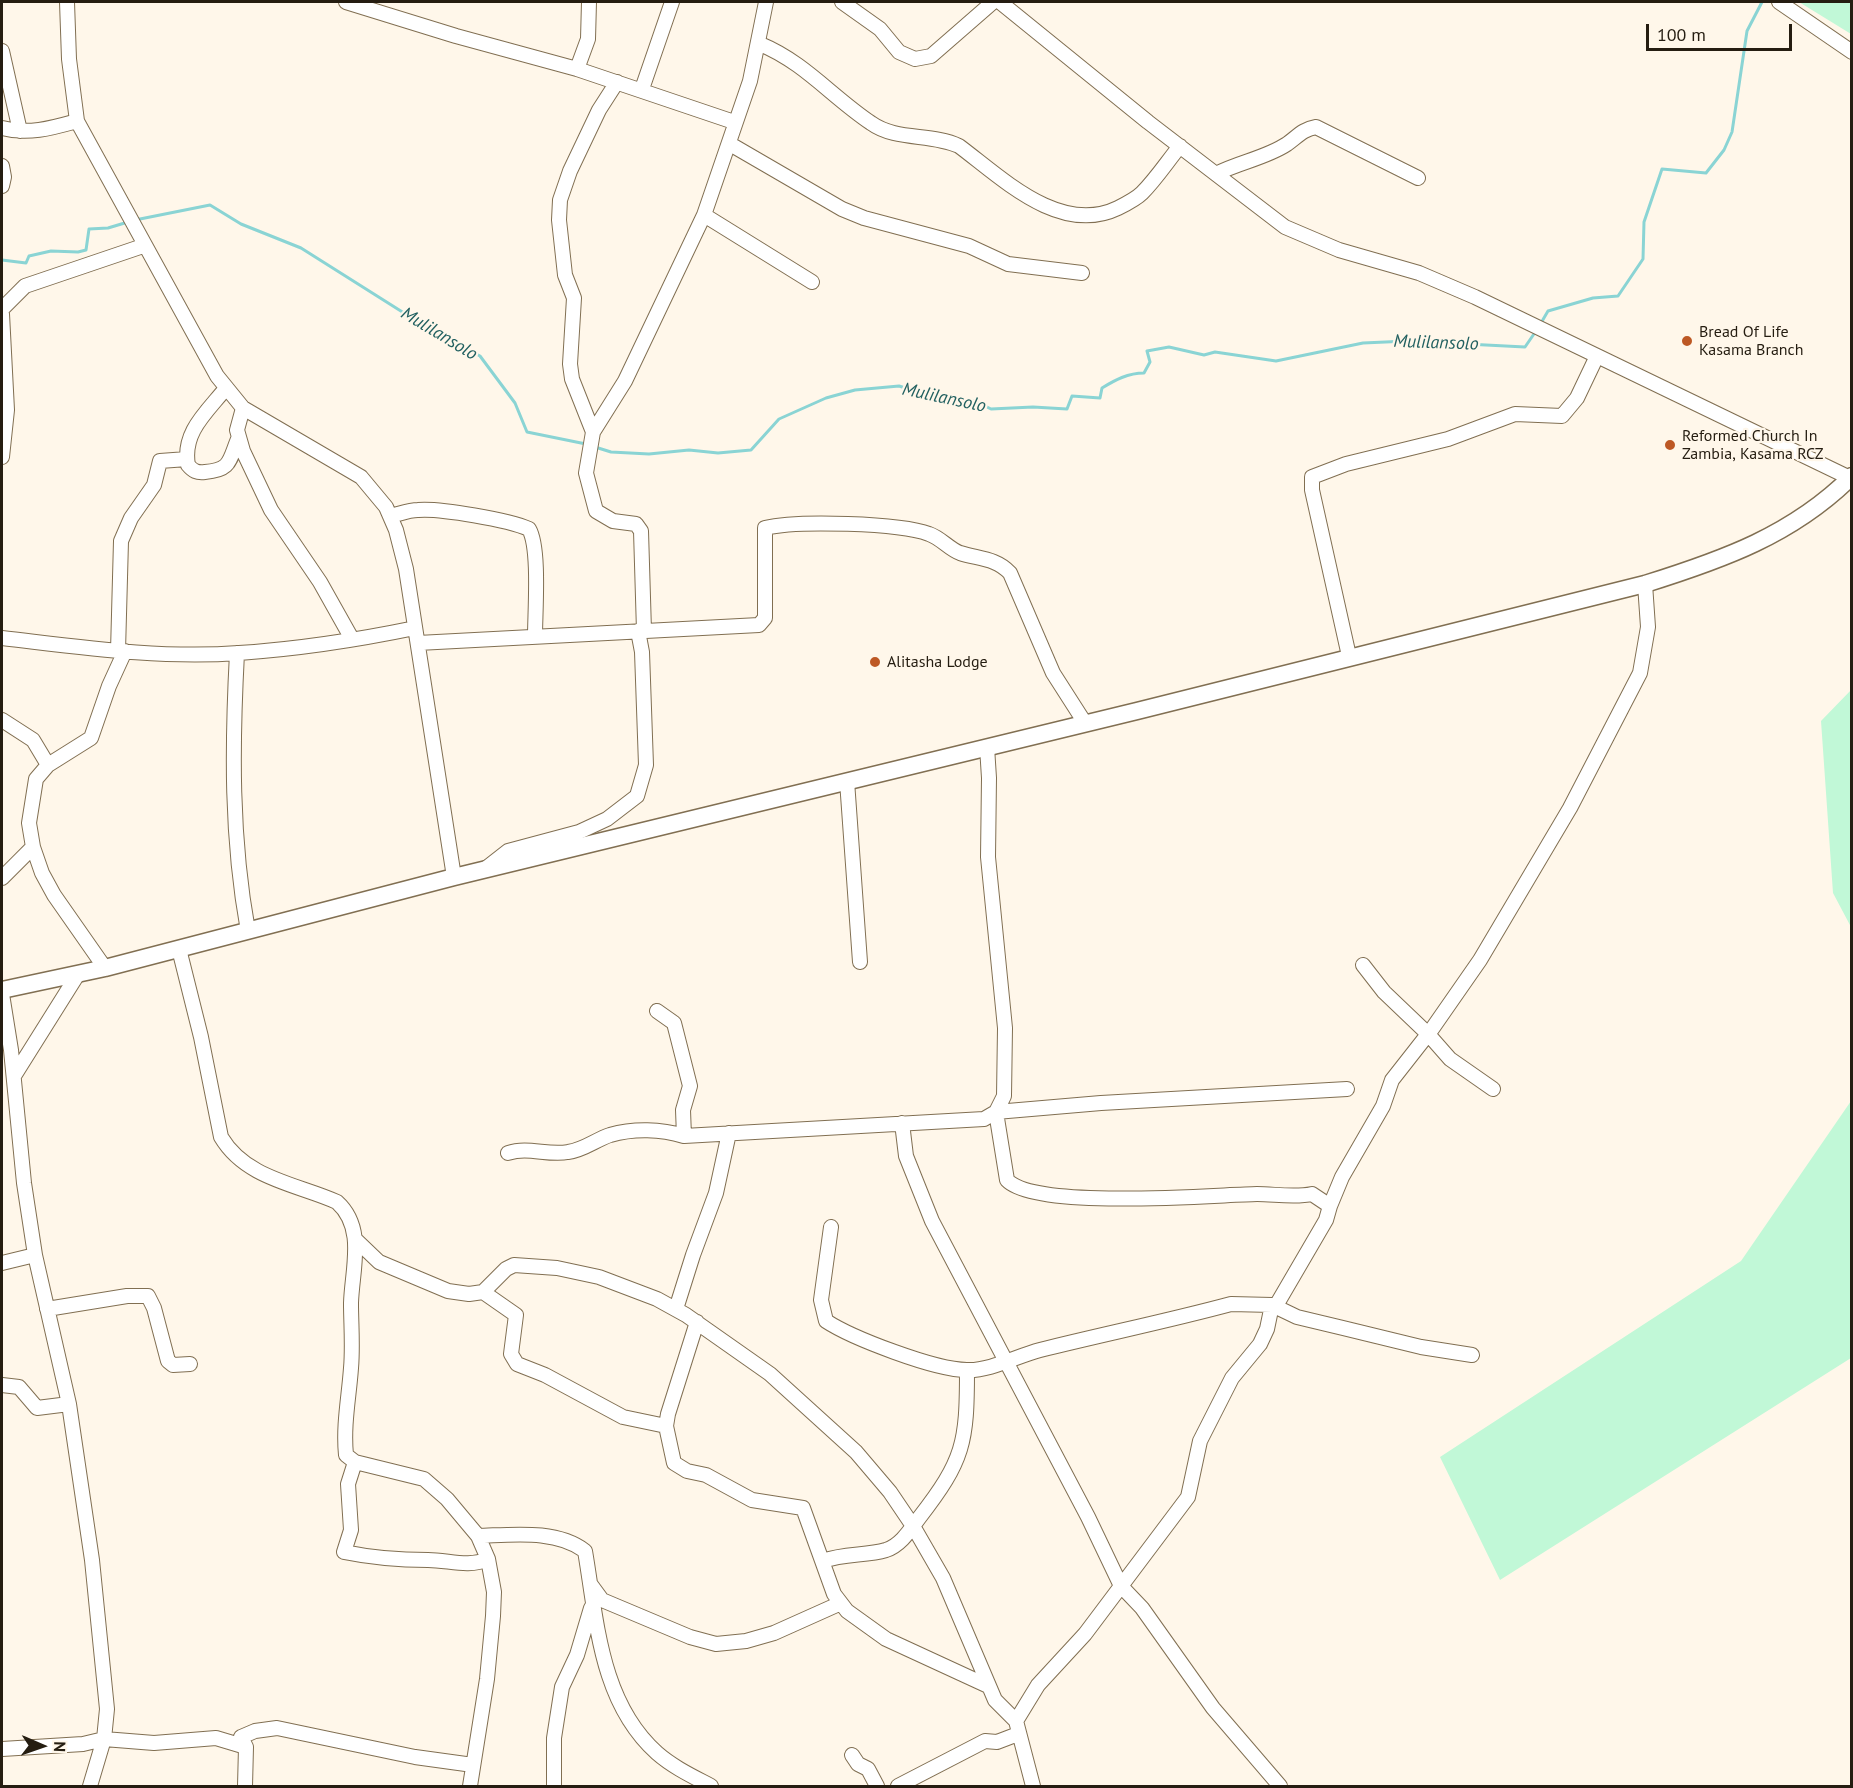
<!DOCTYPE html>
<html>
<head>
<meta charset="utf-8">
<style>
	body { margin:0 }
	#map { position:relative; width:1853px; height:1788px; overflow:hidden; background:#fff7ea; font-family:"PT Sans",sans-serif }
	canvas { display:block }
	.frame { position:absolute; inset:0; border:3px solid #251d11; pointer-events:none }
	.north { position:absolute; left:12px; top:1716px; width:60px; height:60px; -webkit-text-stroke:4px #fff7ea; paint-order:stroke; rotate:92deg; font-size:16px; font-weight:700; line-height:24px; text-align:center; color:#251d11 }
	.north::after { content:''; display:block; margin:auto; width:21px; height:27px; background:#251d11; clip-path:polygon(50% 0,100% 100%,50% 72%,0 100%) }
	.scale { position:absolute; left:1646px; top:24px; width:146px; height:27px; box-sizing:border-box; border:3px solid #251d11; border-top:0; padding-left:8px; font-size:18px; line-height:21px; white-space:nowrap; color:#251d11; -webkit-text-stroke:4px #fff7ea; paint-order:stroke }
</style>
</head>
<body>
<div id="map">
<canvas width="1853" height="1788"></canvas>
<div class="frame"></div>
<div class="north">N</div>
<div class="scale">100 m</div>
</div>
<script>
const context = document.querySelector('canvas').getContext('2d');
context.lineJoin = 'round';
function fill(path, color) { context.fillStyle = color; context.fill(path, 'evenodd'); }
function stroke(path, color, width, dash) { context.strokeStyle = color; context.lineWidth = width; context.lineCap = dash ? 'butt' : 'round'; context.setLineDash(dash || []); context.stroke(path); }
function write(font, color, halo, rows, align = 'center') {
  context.font = font + ' "PT Sans",sans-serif'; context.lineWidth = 4.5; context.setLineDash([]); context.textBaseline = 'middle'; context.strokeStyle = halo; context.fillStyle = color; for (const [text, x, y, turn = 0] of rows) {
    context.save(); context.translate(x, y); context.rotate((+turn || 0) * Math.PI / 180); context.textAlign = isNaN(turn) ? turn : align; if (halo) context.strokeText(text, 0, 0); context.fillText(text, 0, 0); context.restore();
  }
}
fill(new Path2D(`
	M1799,2H1851V34Z
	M1851,690V927L1833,893L1821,721Z
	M1851,1101V1358L1500,1580L1440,1457L1741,1261Z`), '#c1f8d7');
stroke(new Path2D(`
	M135,220L210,205L241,224L301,248L423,325L480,356L515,403L527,432L586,444
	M2,260L26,263L29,256L51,251L78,252L86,250L89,229L108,228L128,222
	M1541,323L1548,311L1593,298L1618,296L1643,259L1644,222L1662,169L1706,173L1724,150L1732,132L1747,31L1762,2
	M595,447L611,452L649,454L689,450L718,453L751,450L779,419L826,398L855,390L899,386L925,394L975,401L991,409L1033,407L1067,409L1072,396L1100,398L1102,388C1115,380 1128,373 1144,373L1150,362L1147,351L1169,347L1204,355L1215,352L1276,361L1363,343L1408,341L1525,347L1536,331`), '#8ad4d4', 3);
const minor = new Path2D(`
	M67,2L69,59L77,121L217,376L243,408L361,477L386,507L396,530L406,569L454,877
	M346,2L456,36L577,69L734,122
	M842,2L880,29L899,52L915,59L931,56L993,2
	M1000,2L1148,122L1285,227L1339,250L1419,273L1475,297L1850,478
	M1779,2L1852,52
	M760,44C804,62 832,97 871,123C896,141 931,133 959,146C1002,178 1060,236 1118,208C1126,204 1136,199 1142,193C1156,179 1167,162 1180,146
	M2,51L20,131
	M577,69L588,39L589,2
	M642,89L672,2
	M2,128C28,135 52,128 77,121
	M730,144L842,209L864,218L969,246L1008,264L1082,273
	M2,166L4,177L2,186
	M1216,174C1239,162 1266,158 1287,144C1297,137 1303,129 1316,127L1418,178
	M704,215L812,282
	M2,309L25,286L143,246
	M2,314L7,410L2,457
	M226,388C207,412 182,432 188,465C193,471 197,473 205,472C231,470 229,461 238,439
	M243,408L237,430L243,451L271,510L320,582L352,639
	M593,432L572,379L570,364L574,298L565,275L559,220L560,200L570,171L599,110L617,82
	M390,516C399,514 409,510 418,510C440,508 509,520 529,529C540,548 535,612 535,636
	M644,631L641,531L636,524L613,521L596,511L586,473L593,432L625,381L704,215L750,81L766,2
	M2,638C80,647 160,659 239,653C298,649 357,640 415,628
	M418,643L759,625L765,618V528C796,520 900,523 929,534C941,538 949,549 960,553C979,559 996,558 1010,573L1053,673L1085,723
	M118,651L121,541L131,518L154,485L160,461L187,459
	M237,653C232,747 231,838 248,931
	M1349,656L1312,490V477L1346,464L1448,439L1515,414L1562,416L1577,398L1597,356
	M2,720L33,740L48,765
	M987,747L989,778L988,857L1005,1028L1004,1096L996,1112L1007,1180C1035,1210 1211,1195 1257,1194C1274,1194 1295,1198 1312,1194L1330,1206L1326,1220L1277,1304L1272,1305L1267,1329L1260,1344L1232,1378L1200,1441L1188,1497L1085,1634L1038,1685L1016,1721
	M847,781L860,962
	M485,869L508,851L579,832L607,819L637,796L646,765L642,652L638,631
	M2,878L33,847
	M179,949L201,1037L221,1137C246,1179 297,1184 337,1202C366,1228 352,1269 351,1303C351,1324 353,1346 351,1368C349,1397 343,1425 346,1455L355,1462L424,1479L447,1499L478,1536L488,1559L494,1592L493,1616L487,1679L470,1786
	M1363,965L1384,992L1428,1034L1450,1059L1493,1089
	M105,968L54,895L42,873L33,847L29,823L36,779L48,765L91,738L109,686L125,651
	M2,994L11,1050L24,1183L35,1255L69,1404L92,1560L107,1709L104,1739L90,1786
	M657,1011L674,1023L690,1086L683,1110L684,1136
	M14,1076L78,974
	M902,1123L906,1156L932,1221L1088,1517L1121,1586L1142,1608L1213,1708L1280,1786
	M508,1153C528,1146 548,1156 568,1152C584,1150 595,1140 610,1135C634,1128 661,1129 684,1136L984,1119L996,1112L1101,1103L1347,1089
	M1330,1206L1342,1177L1383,1106L1392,1080L1432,1029L1480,960L1570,808L1640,673L1648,627L1645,584
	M831,1227L821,1300L826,1321C852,1338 935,1370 967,1370C990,1371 1017,1356 1040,1350C1104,1334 1168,1321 1231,1304L1272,1305L1297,1317L1343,1328L1421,1347L1472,1355
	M356,1240L379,1262L448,1291L469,1294L483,1292L506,1269L514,1265L557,1268L599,1277L657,1299L686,1315L770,1374L856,1452L890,1492L913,1526L943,1578L995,1700L1016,1721L1033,1786
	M2,1263L35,1255
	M483,1292L516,1315L511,1354L517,1364L545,1375L623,1417L666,1426
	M47,1309L127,1296H148L154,1308L168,1361L173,1365L190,1364
	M676,1309L693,1255L716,1193L729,1133
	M697,1322L668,1414L666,1426L674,1463L687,1471L706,1475L752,1500L803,1508L834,1594L847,1611L886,1639L988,1686
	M2,1385L19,1387L37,1408L69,1404
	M355,1462L348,1484L351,1530L344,1552C373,1558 399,1560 428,1560C449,1560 468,1568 488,1559
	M478,1536C512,1535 556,1529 585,1551C597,1621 600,1702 657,1753C673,1767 692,1776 711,1786
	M823,1561C844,1553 866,1556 886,1550C901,1545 910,1530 919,1518C964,1460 967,1443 967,1370
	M591,1585L602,1600L690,1637L716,1644L746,1641L774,1633L841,1603
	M2,1749L83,1744L104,1739L154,1743L216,1738L246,1747L241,1737L255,1731L277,1728L415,1757L473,1765
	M852,1755L858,1764L868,1769L877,1786
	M245,1786L246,1747
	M554,1786V1738L562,1687L577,1655L591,1608
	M898,1786L985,1741L997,1742L1018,1734`);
const major = new Path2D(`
	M2,990L105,968L454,877L1137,711L1645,584C1722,560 1793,535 1852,476`);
stroke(minor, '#816f52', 16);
stroke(major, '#816f52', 19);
stroke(minor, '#fff', 14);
stroke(major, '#fff', 16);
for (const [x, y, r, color] of [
	[1687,341,6,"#bd5824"],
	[1670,445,6,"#bd5824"],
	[875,662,6,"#bd5824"]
]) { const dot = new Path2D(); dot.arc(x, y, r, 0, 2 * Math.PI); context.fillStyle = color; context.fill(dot); stroke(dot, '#fff7ea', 2); }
write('16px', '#251d11', '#fff7ea', [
	["Bread Of Life",1699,332],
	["Kasama Branch",1699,350],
	["Reformed Church In",1682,436],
	["Zambia, Kasama RCZ",1682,454],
	["Alitasha Lodge",887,662]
], 'left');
write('italic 18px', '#226060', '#fff7ea', [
	["Mulilansolo",439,334,31],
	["Mulilansolo",1436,343,2],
	["Mulilansolo",944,398,12]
]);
</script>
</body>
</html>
